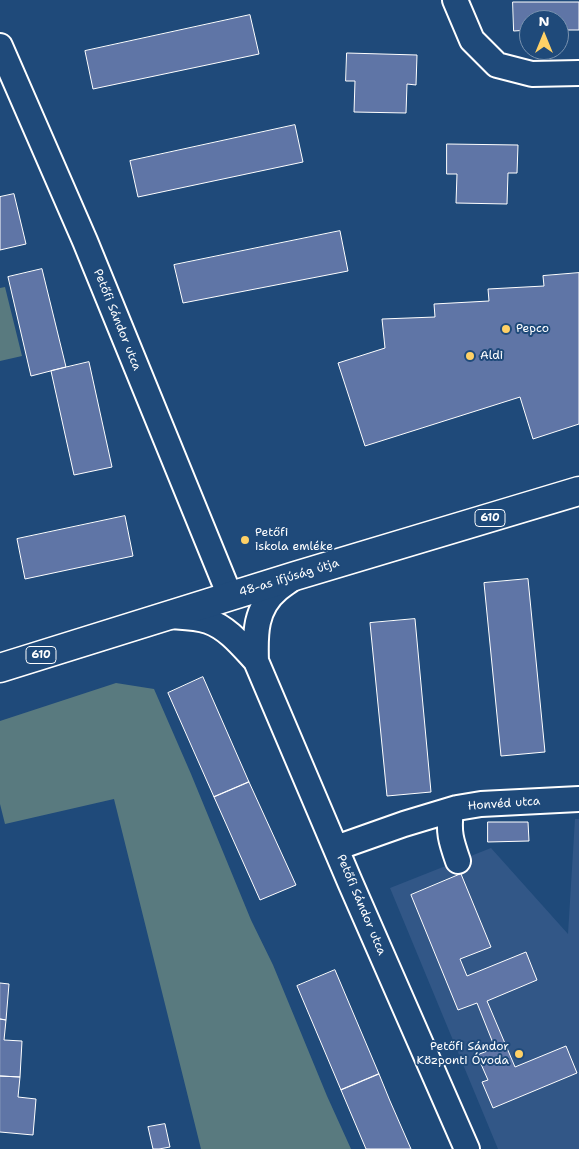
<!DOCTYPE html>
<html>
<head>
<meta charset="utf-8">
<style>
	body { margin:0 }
	#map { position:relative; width:579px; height:1149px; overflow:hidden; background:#1f4a7a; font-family:"Shantell Sans",sans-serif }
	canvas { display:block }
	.north { position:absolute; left:519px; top:10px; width:50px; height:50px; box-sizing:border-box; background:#1f4a7a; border:1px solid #7992af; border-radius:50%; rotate:0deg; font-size:14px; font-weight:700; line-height:20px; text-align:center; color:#fff }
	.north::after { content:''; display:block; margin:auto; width:18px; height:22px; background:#ffd166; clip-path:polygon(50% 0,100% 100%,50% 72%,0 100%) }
</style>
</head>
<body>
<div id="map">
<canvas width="579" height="1149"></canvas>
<div class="north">N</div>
</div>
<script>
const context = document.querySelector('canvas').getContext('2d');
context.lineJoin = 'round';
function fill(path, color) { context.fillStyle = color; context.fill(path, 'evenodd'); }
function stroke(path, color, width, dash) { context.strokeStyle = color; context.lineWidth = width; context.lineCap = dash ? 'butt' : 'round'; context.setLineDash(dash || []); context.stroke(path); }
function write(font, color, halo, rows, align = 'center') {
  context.font = font + ' "Shantell Sans",sans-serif'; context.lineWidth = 4; context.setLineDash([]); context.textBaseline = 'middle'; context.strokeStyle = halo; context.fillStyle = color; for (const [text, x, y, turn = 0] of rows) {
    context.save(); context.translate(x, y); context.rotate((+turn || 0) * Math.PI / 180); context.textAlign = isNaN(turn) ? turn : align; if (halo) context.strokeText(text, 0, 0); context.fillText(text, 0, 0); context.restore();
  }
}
fill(new Path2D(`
	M575,819H579V1149H498L390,888L491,848L568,934Z`), '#325787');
fill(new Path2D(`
	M5,287L22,356L0,361V288Z
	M116,683L154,689L191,774L251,920L273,965L327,1096L351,1149H201L114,799L5,824L0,804V721Z`), '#597a7f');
const building = new Path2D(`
	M513,2H579V30H559V20H529V30L514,31Z
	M250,15L259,54L93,89L85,51Z
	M347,53L417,55L416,85L407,84L406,113L354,112L355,81H346Z
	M295,125L303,162L138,197L130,161Z
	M447,144L518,145L517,173H508L507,204L456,203L457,174H447Z
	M14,194L26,244L0,250V197Z
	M340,231L348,271L183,303L174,265Z
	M42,269L66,367L31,376L8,277Z
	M579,273V424L533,439L520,397L365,446L338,363L385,348L382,319L435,317L434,304L489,301L488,289L544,286L543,276Z
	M89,362L112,467L74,475L51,371Z
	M125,516L133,556L25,579L17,539Z
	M528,579L545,752L501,756L484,583Z
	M415,619L431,792L387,796L370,623Z
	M203,677L249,782L214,797L168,693Z
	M249,782L296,885L260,900L214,797Z
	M488,822H528L529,841L488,842Z
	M461,874L491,947L460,959L467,976L526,952L537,980L487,1001L515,1067L566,1046L577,1073L493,1108L482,1082L488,1080L477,1055L495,1048L477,1003L458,1010L411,895Z
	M335,970L379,1074L341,1090L297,986Z
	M0,983L9,984L6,1020L0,1019Z
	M0,1019L6,1020L4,1040L22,1041L20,1077L0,1076Z
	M379,1074L390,1101L411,1149H366L341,1090Z
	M0,1076L20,1077L18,1097L36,1099L33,1135L0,1132Z
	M165,1124L170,1147L159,1149H153L148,1127Z`);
fill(building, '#5f75a6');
stroke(building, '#fff', 1);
const minor = new Path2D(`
	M455,0L472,40L497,65L532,74L579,73
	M0,46L85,241L230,596
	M169,616C182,617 196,617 208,621C228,628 242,646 256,661L350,882L467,1149
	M256,661C255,634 255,608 278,589C283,585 289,581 294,577
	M451,810C448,832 451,841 458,861
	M336,848L404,824L457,808L481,804L579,799`);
const primary = new Path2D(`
	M0,668L295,576L579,491`);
stroke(minor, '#fff', 28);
stroke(primary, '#fff', 31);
stroke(minor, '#1f4a7a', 24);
stroke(primary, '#1f4a7a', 28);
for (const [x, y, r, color] of [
	[506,329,5,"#ffd166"],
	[470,356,5,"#ffd166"],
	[245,540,5,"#ffd166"],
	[519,1054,5,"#ffd166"]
]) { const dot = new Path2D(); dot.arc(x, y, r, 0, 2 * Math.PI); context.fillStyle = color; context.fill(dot); stroke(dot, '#1f4a7a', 2); }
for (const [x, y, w] of [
	[490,518,30],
	[41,655,30]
]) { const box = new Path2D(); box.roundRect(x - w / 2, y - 8.5, w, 17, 4); context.fillStyle = '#1f4a7a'; context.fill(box); stroke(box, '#fff', 1); }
write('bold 11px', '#fff', null, [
	["610",490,518],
	["610",41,655]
]);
write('12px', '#fff', '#1f4a7a', [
	["Petőfi Sándor utca",117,320,68],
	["48-as ifjúság útja",289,578,-17],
	["Honvéd utca",504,804,-4],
	["Petőfi Sándor utca",361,905,67]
]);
write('12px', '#fff', '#1f4a7a', [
	["Pepco",516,329],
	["Aldi",480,356],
	["Petőfi",255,533],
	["iskola emléke",255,547],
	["Petőfi Sándor",509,1047,"right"],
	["Központi Óvoda",509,1061,"right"]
], 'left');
</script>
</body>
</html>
